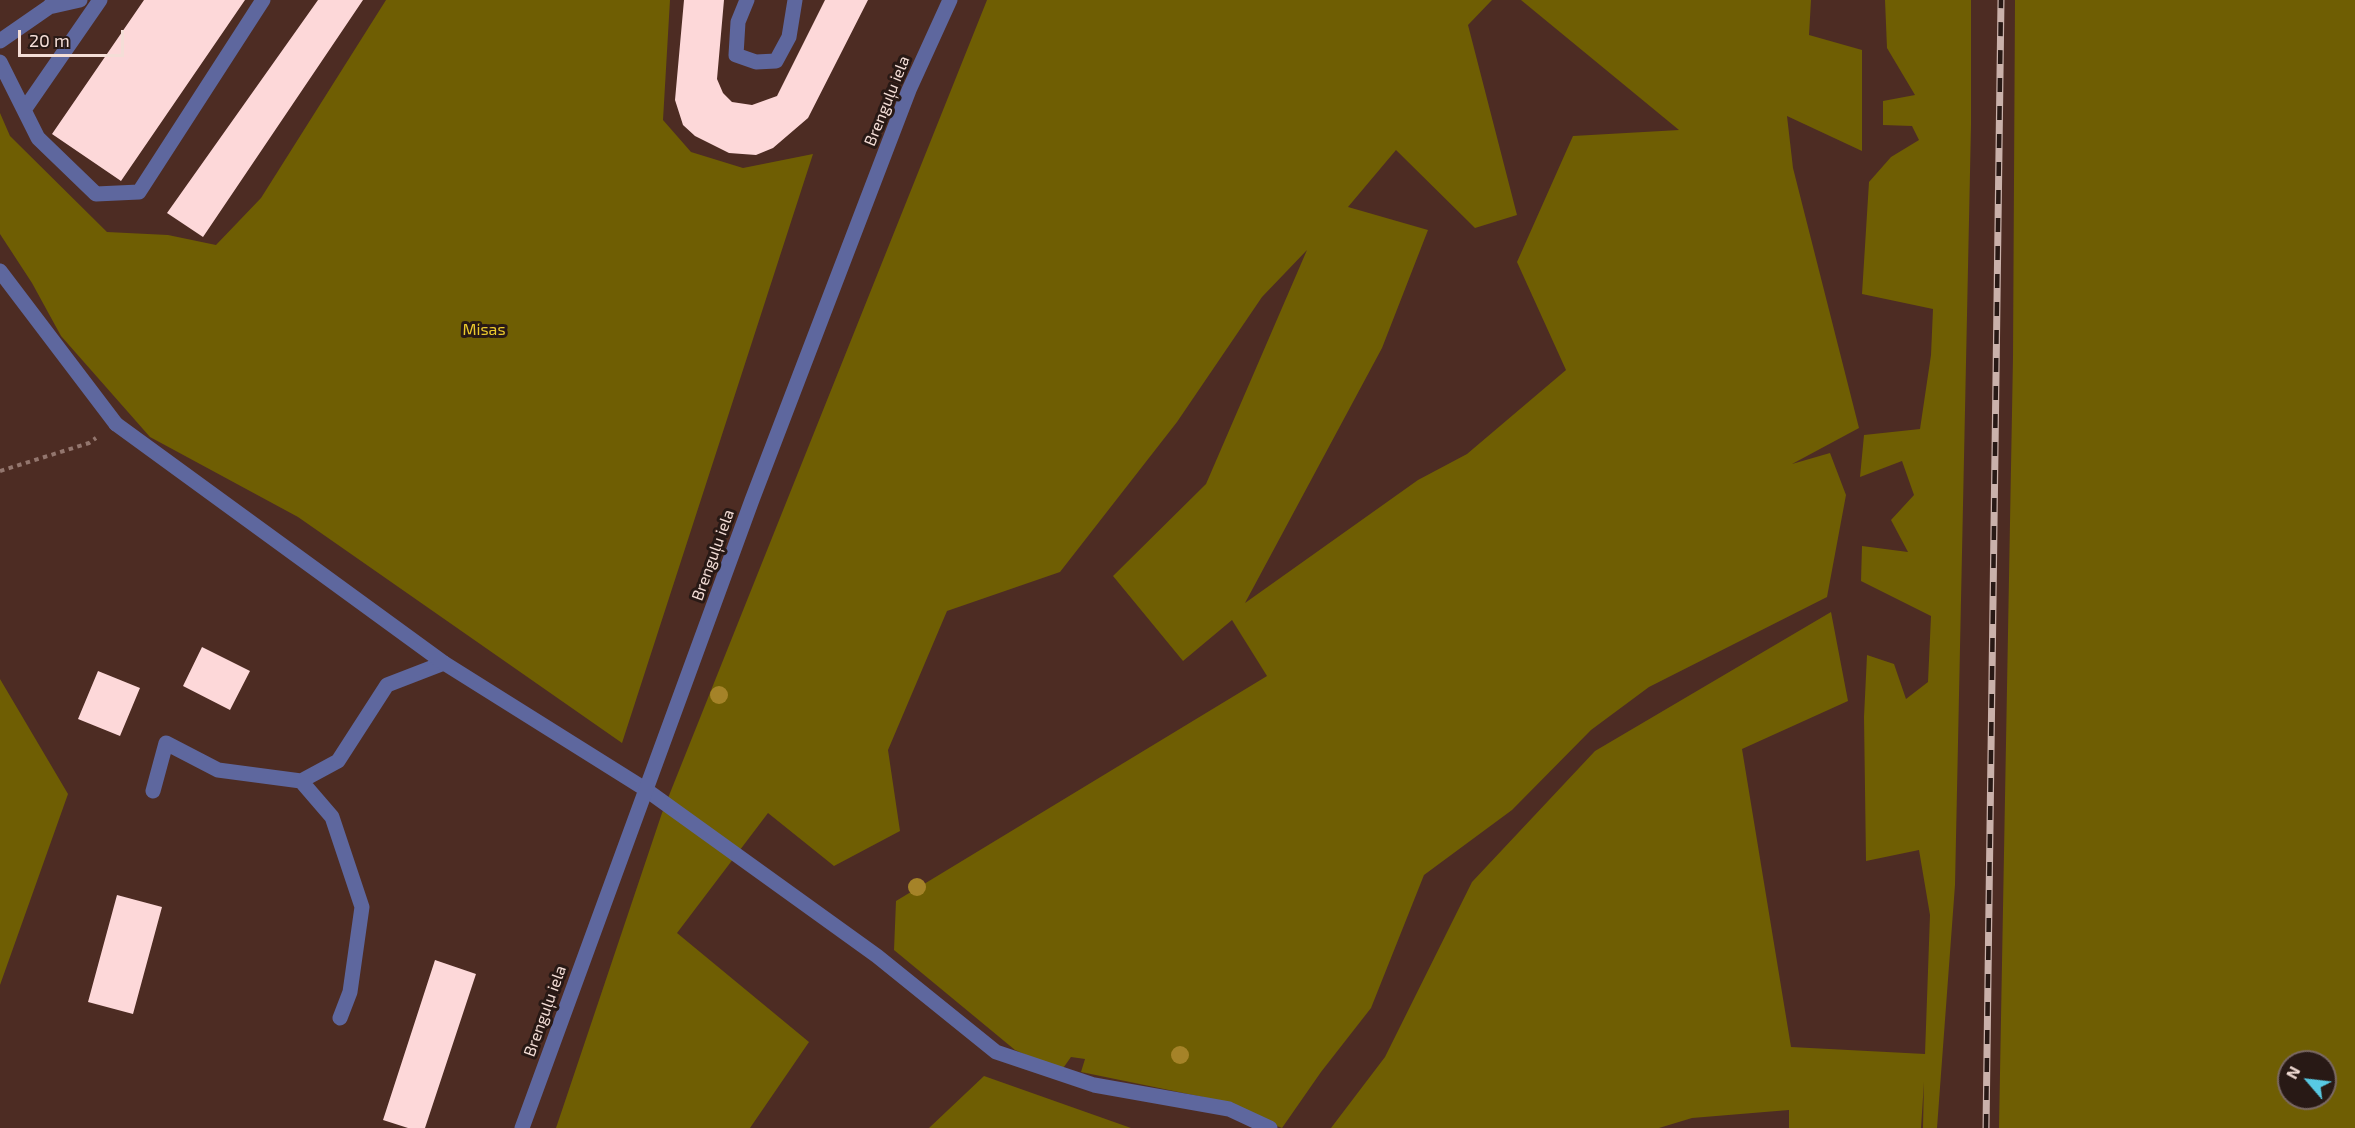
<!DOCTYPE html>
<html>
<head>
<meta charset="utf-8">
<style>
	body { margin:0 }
	#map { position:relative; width:2355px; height:1128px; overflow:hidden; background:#4d2c23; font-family:"Exo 2",sans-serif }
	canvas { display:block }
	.north { position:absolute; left:2277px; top:1050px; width:60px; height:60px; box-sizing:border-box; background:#281915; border:2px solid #7a6863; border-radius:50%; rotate:298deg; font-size:16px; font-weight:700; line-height:24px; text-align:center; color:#f4ded7 }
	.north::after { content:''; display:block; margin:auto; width:21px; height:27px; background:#58c9e3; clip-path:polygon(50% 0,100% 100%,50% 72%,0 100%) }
	.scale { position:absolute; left:18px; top:30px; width:106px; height:27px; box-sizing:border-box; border:3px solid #f4ded7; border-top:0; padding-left:8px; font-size:18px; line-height:21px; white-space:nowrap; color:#f4ded7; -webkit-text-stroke:4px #281915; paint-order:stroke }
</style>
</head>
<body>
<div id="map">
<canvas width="2355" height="1128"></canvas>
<div class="north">N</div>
<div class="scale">20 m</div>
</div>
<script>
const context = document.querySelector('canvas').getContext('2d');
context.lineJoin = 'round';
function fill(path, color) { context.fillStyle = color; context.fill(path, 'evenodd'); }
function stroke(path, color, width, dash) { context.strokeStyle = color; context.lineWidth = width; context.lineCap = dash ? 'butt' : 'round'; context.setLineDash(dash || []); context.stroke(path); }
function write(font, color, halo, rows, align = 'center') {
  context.font = font + ' "Exo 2",sans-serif'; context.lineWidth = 6; context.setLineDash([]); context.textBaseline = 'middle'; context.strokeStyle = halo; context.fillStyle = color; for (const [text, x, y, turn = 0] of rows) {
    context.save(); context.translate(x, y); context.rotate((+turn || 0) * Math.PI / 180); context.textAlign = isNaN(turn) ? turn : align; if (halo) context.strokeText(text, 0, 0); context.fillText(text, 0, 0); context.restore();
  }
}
fill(new Path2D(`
	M386,0H670L663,120L691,152L743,168L813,154L622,743L298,517L150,437L61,336L32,283L0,234V113L10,136L107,232L168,235L216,245L261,198Z
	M987,0H1492L1468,25L1517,215L1475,228L1396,150L1348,207L1428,230L1382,348L1245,603L1418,480L1467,454L1566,370L1517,262L1573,136L1679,130L1521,0H1811L1809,35L1862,50V151L1787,116L1793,168L1859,428L1792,464L1830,453L1846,495L1827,597L1649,687L1591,730L1512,810L1424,875L1371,1008L1321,1072L1282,1128L1203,1097L1081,1072L1085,1059L1071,1057L1061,1071L1015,1050L894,950L896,901L1267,676L1232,620L1183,661L1113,576L1206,484L1307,250L1262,297L1177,422L1060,572L947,611L888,750L900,831L834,866L768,813L677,933L809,1042L750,1128H556L662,813Z
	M1885,0H1971V125L1955,885L1937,1128H1923L1924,1082L1921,1128H1789V1110L1692,1118L1659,1128H1331L1385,1057L1472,882L1595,751L1831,612L1848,701L1742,749L1791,1047L1925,1054L1930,915L1919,850L1866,861L1864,717L1867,655L1894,664L1906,699L1928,682L1931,616L1861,581L1862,546L1908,552L1891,520L1914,495L1902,461L1860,477L1864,435L1920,429L1931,355L1933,309L1862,294L1869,182L1891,157L1919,140L1912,126L1883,125V101L1915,95L1887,48Z
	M2015,0H2355V1128H1999L2013,357ZM2289,1062H2325V1098H2289Z
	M0,679L68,794L0,985Z
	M984,1076L1131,1128H929Z`), '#6f5e03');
fill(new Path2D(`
	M144,0H245L121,181L52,134Z
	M318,0H363L203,237L167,213Z
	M684,0H724L717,79L723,93L732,102L752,105L777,96L825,0H868L808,118L773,148L756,155L729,153L695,136L683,125L675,100Z
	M202,647L250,671L230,710L183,686Z
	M98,671L140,688L120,736L78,719Z
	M117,895L162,907L133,1014L88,1002Z
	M435,960L476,974L425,1128H408L383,1120Z`), '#fdd8d9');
stroke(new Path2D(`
	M0,471L89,443L96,438`), '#93766e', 4, [4.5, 4.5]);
stroke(new Path2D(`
	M747,0L738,22L736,55L756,62L776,61L789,37L795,0
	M49,7L80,0
	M0,41L49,7L55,0
	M0,62L38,138L96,194L139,192L263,0
	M24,110L100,0
	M0,271L116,424
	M301,781L332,817L362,907L350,992L340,1018
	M153,791L166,743L218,770L301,781L338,761L387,685L444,663`), '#5e679e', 15);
stroke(new Path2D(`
	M116,424L444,663L645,789L877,956L996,1052L1094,1085L1229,1109L1270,1128`), '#5e679e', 15);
stroke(new Path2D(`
	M522,1128L752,500L909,90L950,0`), '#5e679e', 15);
const rail = new Path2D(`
	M1986,1128L2001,0`);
stroke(rail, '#cab1aa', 7);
stroke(rail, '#281915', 4.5, [14]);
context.fillStyle = '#a58328';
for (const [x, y] of [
	[719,695],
	[917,887],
	[1180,1055]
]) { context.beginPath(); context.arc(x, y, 9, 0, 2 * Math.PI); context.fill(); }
write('16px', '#f4ded7', '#281915', [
	["Brenguļu iela",887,101,-68],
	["Brenguļu iela",713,555,-70],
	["Brenguļu iela",545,1011,-70]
]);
write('16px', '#edcb2d', '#281915', [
	["Misas",484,330]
]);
</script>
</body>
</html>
